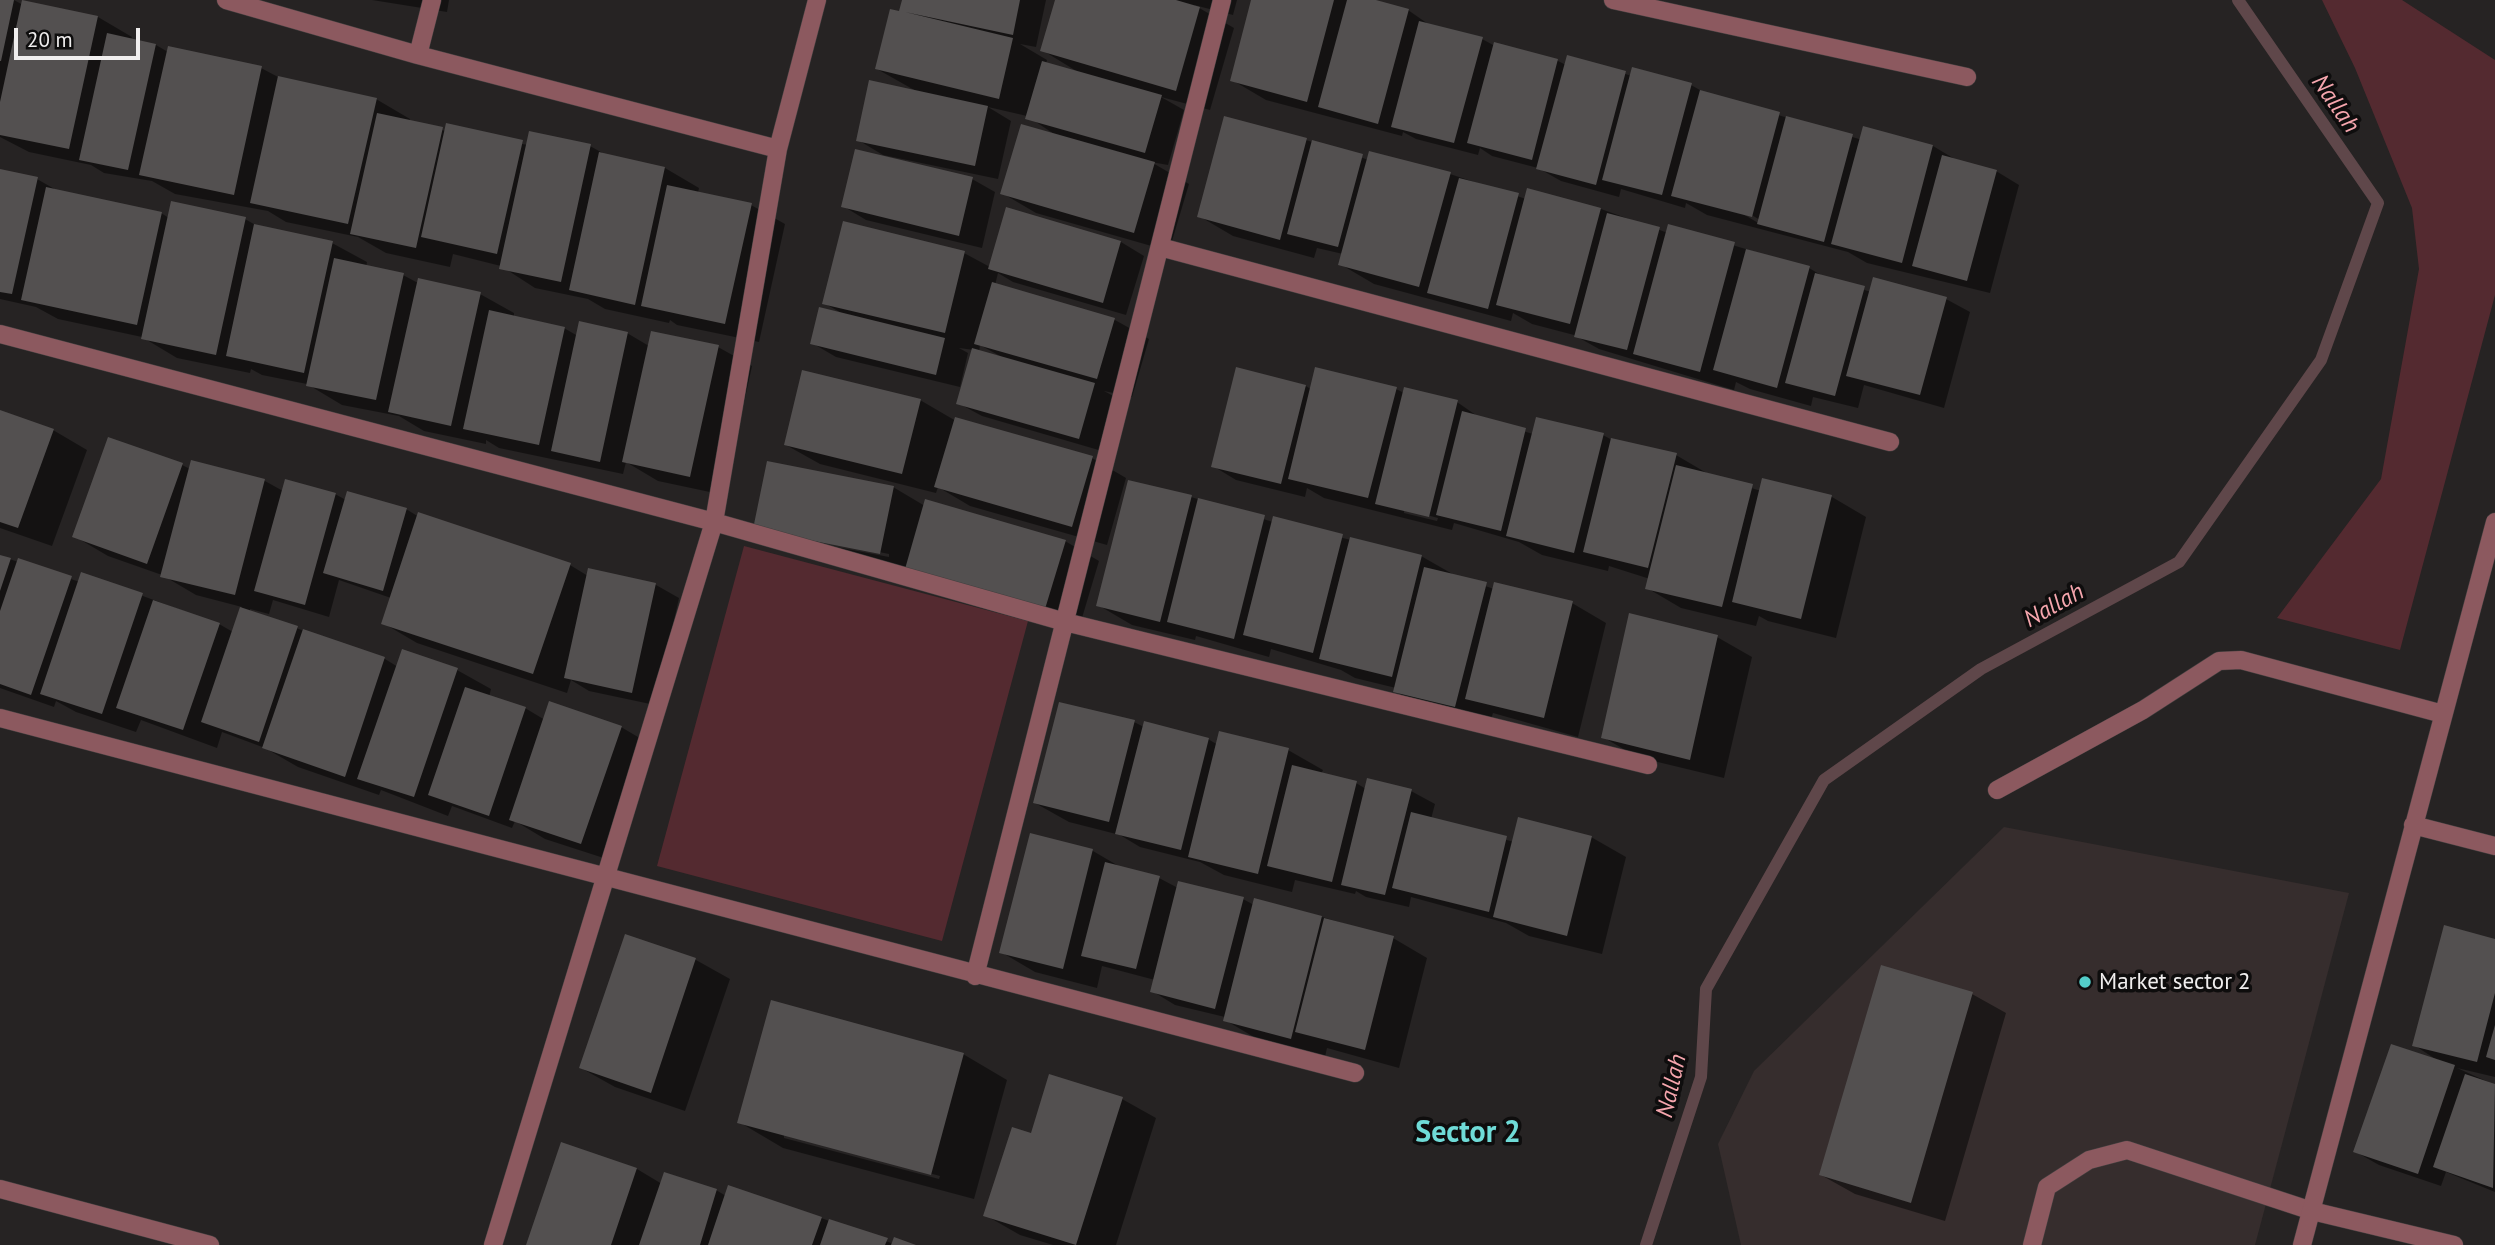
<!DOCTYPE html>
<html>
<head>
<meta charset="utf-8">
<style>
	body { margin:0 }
	#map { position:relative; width:2495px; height:1245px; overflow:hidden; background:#262323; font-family:"PT Sans",sans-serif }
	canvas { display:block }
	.scale { position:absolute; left:14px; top:28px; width:126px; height:32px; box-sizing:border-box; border:4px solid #f0eeee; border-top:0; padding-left:9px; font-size:21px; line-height:24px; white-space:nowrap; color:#f0eeee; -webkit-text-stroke:5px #0e0d0d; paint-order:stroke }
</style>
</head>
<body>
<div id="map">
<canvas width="2495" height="1245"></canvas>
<div class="scale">20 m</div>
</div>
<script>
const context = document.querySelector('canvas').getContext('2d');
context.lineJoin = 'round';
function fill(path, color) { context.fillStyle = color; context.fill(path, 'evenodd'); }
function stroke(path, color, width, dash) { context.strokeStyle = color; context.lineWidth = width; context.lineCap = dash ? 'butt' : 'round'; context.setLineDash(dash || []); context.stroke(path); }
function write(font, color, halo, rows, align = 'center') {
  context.font = font + ' "PT Sans",sans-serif'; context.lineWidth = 7; context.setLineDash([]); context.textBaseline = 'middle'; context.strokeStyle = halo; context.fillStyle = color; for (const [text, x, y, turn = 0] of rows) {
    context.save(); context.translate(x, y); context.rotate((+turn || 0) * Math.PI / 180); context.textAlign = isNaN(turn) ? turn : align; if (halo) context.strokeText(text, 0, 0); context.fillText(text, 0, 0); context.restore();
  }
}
fill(new Path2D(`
	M2004,827L2349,893L2255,1245H1741L1718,1144L1754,1071Z`), '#362d2d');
fill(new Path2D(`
	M2322,0H2402L2495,60V295L2400,650L2277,618L2381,479L2419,269L2412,208L2355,68Z
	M744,546L1028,621L942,941L657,866Z`), '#542a30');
fill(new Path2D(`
	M0,0H14L23,5L24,1L98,17L132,37L131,40L156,45L168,52L261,68L280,78L376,99L410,119L409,122L446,131L528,145L590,146L608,156L665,168L699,188L698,193L751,205L785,224L759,342L677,325L670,320L669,323L605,309L588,299L535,288L501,266L453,254L450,267L386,253L358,237L286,222L268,211L175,194L152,181L104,173L91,165L29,152L0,137Z
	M372,0H449L447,12Z
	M904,0H1046L1036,47L1020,44L1047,60L1046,64L1078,72L1042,50L1056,0H1237L1233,15L1194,5L1234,28L1210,110L1161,97L1184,110L1168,165L1151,162L1189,184L1169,251L1036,213L1002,193L1054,134L1027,116L988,107L1011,121L998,179L883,155L858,140L916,91L877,69L910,15L902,10Z
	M1253,0H1374L1408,10L1431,26L1482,39L1495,46L1558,61L1566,65L1568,57L1632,76L1691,85L1707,94L1859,139L1933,146L1958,161L1996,171L2019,185L1990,293L1867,263L1848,252L1707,215L1686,203L1685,208L1621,189L1619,197L1561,181L1538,168L1492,156L1480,148L1478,155L1416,139L1403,132L1402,136L1266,100L1232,80ZM1745,211L1760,220V224L1743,214Z
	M1306,140L1369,160L1450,174L1526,199L1528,190L1601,209L1668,233L1669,226L1809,268L1826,278L1871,292L1946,299L1970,312L1944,408L1864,385L1858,408L1813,397L1811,406L1750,389L1736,382L1734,390L1599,349L1574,335L1532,324L1513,313L1511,321L1374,284L1340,264L1343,254L1317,248L1314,258L1233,236L1199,216Z
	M0,171L37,179L58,191L161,213L169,218L245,219L259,227L332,243L367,262L366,267L403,275L418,283L480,294L514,313V317L564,328L576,335L627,333L649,346L718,347L752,366L724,495L658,481L626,462L623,474L499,448L486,440V444L424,431L399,416L342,405L307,384L262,375L251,369L250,373L177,358L142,337L58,319L36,307L0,299Z
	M972,179L995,192L982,248L866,220L843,206Z
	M1007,210L1121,242L1144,256L1126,315L1013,282L998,273L995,285L1115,320L1149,339L1132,397L1104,391L1117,398L1102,451L982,416L958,403L974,350L959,348L968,353L960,387L836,357L812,343L843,314L824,303L964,253L990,267ZM980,345L1000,356L979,352Z
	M1306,386L1312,390L1396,389L1404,393L1457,402L1480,418L1533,434L1603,435L1612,440L1676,455L1710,475L1761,491L1764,480L1832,497L1866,517L1836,638L1768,621L1759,616L1756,626L1681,608L1647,588L1650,579L1609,566L1608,571L1542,555L1519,542L1454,523L1452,530L1324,498L1307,488L1305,497L1236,480L1213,466ZM1404,509L1438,518L1437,521L1404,513Z
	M920,400L956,421L1092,458L1126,478L1107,545L970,506L938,487L936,493L820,464L786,445Z
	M0,411L53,430L87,450L52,546L0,528Z
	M192,462L265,481L283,491L335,494L346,500L406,509L419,517L570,565L588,576L589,570L656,585L679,598L655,705L589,691L571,680L567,693L417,643L383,623L391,598L339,580L329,617L273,600L269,614L250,609V612L385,659L398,667L403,651L457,670L491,689L489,697L525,708L545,720L621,727L655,747L616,862L545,839L515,821L512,828L452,806L448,816L381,790L379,795L298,767L265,748L222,732L217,748L141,720L136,732L76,712L56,701L54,707L0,688V556L80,582L83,574L219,624L233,632L242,607L196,595L162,575L108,556L74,536L182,465L190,469Z
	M768,463L893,487L925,506L926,501L1065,541L1099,561L1079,628L941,587L915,572L789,548L755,528ZM790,534L889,554V557L790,538Z
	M1191,497L1273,522L1421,556L1456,576L1494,589L1572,603L1606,623L1578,737L1493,713L1489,726L1429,711L1395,691L1396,688L1355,678L1341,670L1271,649L1269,657L1196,636L1195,640L1132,625L1098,605Z
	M1717,637L1752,657L1724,778L1637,757L1603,737Z
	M1134,722L1144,727L1208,739L1218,745L1288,750L1323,770L1321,774L1356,783L1366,789L1411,791L1435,804L1431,819L1514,842L1591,837L1626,857L1602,954L1529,936L1506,923L1411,897L1409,907L1366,897L1356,891L1355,894L1295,880L1292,892L1224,875L1200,862L1140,847L1120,835L1069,822L1035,803Z
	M1031,835L1093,851L1122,868L1159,878L1178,888L1243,899L1254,905L1322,917L1393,938L1427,958L1399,1068L1327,1048L1325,1057L1259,1040L1225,1020V1017L1175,1005L1152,991L1155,980L1102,966L1097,988L1035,972L1001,952Z
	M626,936L696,960L730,979L685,1111L615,1087L581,1068Z
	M2495,940V1077L2457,1068L2495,1085V1192L2446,1172L2441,1186L2379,1165L2356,1152L2440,1062L2414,1045Z
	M1972,994L2006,1013L1945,1221L1855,1194L1821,1175Z
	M963,1054L1007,1080L974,1199L783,1148L739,1122ZM784,1134L940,1176L939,1179L784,1138Z
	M1122,1099L1156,1118L1116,1245H1053L1020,1235L985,1215L1032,1135Z
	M562,1144L637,1169L662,1184L716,1190L726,1196L821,1218L894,1244L912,1245H528Z`), '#0007');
stroke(new Path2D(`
	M1646,1245L1701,1077L1706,989L1824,780L1981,669L2179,562L2321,360L2378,203L2238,0`), '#5f474a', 12);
fill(new Path2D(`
	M0,0H14L1,61H0Z
	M22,0L98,16L69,149L0,135V102Z
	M902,0H1020L1013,35L905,12L1013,38L999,99L875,69L890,9L899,11Z
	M1055,0H1176L1200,7L1176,91L1040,51Z
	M1251,0H1334L1307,102L1230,81Z
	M1347,0H1376L1409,9L1378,124L1318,107Z
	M1419,21L1483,37L1454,143L1391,127Z
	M107,33L156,44L128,170L79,160Z
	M1494,42L1558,59L1532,160L1467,143Z
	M168,46L262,66L234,195L139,175Z
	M1567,55L1626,71L1596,185L1536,169Z
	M1042,61L1162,95L1145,153L1025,119Z
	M1632,67L1692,83L1662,195L1602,180Z
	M278,76L377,98L348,224L250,203Z
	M869,80L988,106L975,166L856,141Z
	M1700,90L1780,112L1752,217L1671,196Z
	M377,113L443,127L416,248L350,234Z
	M1224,116L1307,138L1280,240L1197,217Z
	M1786,116L1853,134L1824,242L1757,224Z
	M446,123L523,140L497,254L421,237Z
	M1021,124L1155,162L1134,233L1000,194Z
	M1863,126L1933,145L1902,263L1831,244Z
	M529,131L591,144L561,282L499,269Z
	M1312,140L1363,154L1338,247L1287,234Z
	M855,149L973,177L959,236L841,207Z
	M1369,151L1451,172L1419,287L1338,265Z
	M599,152L665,167L635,305L569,290Z
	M1942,155L1997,170L1967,281L1912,266Z
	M0,169L38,177L12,294L0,292Z
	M1459,178L1519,193L1488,309L1427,293Z
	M667,185L752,203L725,324L641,306Z
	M46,187L162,212L137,325L21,300Z
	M1527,188L1601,208L1570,324L1496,305Z
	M171,201L246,217L216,355L141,339Z
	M1006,207L1121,241L1103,303L988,269Z
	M1607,213L1660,227L1627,350L1574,337Z
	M843,221L965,251L945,333L822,304Z
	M254,224L333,241L304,373L226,356Z
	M1668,224L1735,242L1700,372L1633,354Z
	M1746,249L1810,266L1777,388L1713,370Z
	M334,258L404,273L376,400L306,386Z
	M1815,273L1865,286L1835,396L1785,383Z
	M1873,277L1947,297L1920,395L1846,376Z
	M418,278L481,292L451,426L388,412Z
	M992,282L1115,318L1097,379L974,344Z
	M819,307L945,338L936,375L810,344Z
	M489,310L565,327L539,445L463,429Z
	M579,321L628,332L600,462L551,451Z
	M651,331L719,345L690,477L622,462Z
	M972,348L1095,383L1079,439L956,404Z
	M1236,367L1306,385L1281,484L1211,467Z
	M1315,367L1397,387L1368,498L1288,479Z
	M802,370L921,399L902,474L784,445Z
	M1404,387L1458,400L1429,517L1375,504Z
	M0,410L54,429L18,528L0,522Z
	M1462,411L1526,428L1501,531L1436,515Z
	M955,417L1093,456L1072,527L934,487Z
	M1536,417L1604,433L1574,553L1506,536Z
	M108,437L183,463L147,564L72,537Z
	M1611,438L1677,453L1648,568L1583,552Z
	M191,460L265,479L235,595L160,577Z
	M767,461L894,486L880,554L753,529Z
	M1676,465L1753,484L1722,607L1645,589Z
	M1762,478L1832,495L1801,619L1732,602Z
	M285,479L336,493L305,605L254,591Z
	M1128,480L1192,495L1160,622L1096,606Z
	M347,491L407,508L383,591L323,573Z
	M1198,498L1265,515L1234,639L1167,622Z
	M925,499L1066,540L1045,609L905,569Z
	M418,512L571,563L533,674L381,624Z
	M1273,516L1343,534L1313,653L1243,635Z
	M1350,537L1422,555L1392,677L1319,659Z
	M0,555L11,558L0,591Z
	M18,558L72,576L31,695L0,684V611Z
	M1424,567L1487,582L1455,707L1393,692Z
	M588,568L656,583L632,693L564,678Z
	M81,572L143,593L102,714L40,694Z
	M1494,582L1573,601L1544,718L1465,699Z
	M153,600L220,623L183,730L116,708Z
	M240,607L298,626L259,742L201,722Z
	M1629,613L1718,635L1690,760L1601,738Z
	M303,629L385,657L345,777L262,748Z
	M402,649L458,668L414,797L357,779Z
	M465,687L526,707L489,816L428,795Z
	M549,701L622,726L581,844L509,820Z
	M1059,702L1135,720L1109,822L1033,803Z
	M1144,721L1209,738L1181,850L1115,834Z
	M1219,731L1289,748L1258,874L1188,857Z
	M1292,765L1357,781L1332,882L1267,866Z
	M1367,778L1412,789L1385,895L1341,885Z
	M1411,812L1507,836L1489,912L1392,888Z
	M1518,817L1592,836L1567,936L1493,917Z
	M1030,833L1093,849L1063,969L999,953Z
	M1105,862L1160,876L1136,969L1081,956Z
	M1178,881L1244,897L1215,1009L1150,992Z
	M1254,898L1322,916L1291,1039L1223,1021Z
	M1324,918L1394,936L1365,1050L1295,1032Z
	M2444,925L2495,939V993L2477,1062L2412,1046Z
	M625,934L696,958L651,1093L579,1068Z
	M1881,965L1973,992L1911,1203L1819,1175Z
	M771,1000L964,1053L931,1175L737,1123Z
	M2495,1025V1060L2486,1057Z
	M2391,1044L2455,1065L2418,1174L2353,1152Z
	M1049,1074L1123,1097L1076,1245L983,1216L1012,1127L1031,1133Z
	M2465,1074L2495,1084L2493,1188L2433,1167Z
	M561,1142L637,1168L611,1245H526Z
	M664,1172L717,1189L700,1245H639Z
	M728,1185L822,1217L812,1245H708Z
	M829,1219L888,1238L885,1245H820Z
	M894,1237L916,1245H891Z`), '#535050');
const service = new Path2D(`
	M2032,1245L2047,1187L2089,1160L2127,1150L2312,1211`);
const minor = new Path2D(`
	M226,0L418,55L778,149
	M1613,0L1967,77
	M418,55L432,0
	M1160,247L1890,442
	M0,334L714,522L1065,622L1648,765
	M0,718C452,835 902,957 1355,1073
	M1997,790L2143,710L2219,661L2241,660L2443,714
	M2413,825L2495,846
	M975,976L1222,0
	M0,1189L210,1245
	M2312,1211L2454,1245
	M493,1245L714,522L778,149L817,0
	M2302,1245L2495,522`);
stroke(service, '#423f3f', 19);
stroke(minor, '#423f3f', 19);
stroke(service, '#8c595f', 18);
stroke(minor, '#8c595f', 18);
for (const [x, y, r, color] of [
	[2085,982,7,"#53cdc9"]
]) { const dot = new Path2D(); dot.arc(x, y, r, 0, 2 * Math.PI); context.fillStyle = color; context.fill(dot); stroke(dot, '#0e0d0d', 2.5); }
write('23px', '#f0eeee', '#0e0d0d', [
	["Market sector 2",2099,982]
], 'left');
write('italic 24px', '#f6a6ae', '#0e0d0d', [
	["Nallah",2335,104,55],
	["Nallah",2054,606,-29],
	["Nallah",1672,1086,-77]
]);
write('bold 30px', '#6fdbd7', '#0e0d0d', [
	["Sector 2",1468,1133]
]);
</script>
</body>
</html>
